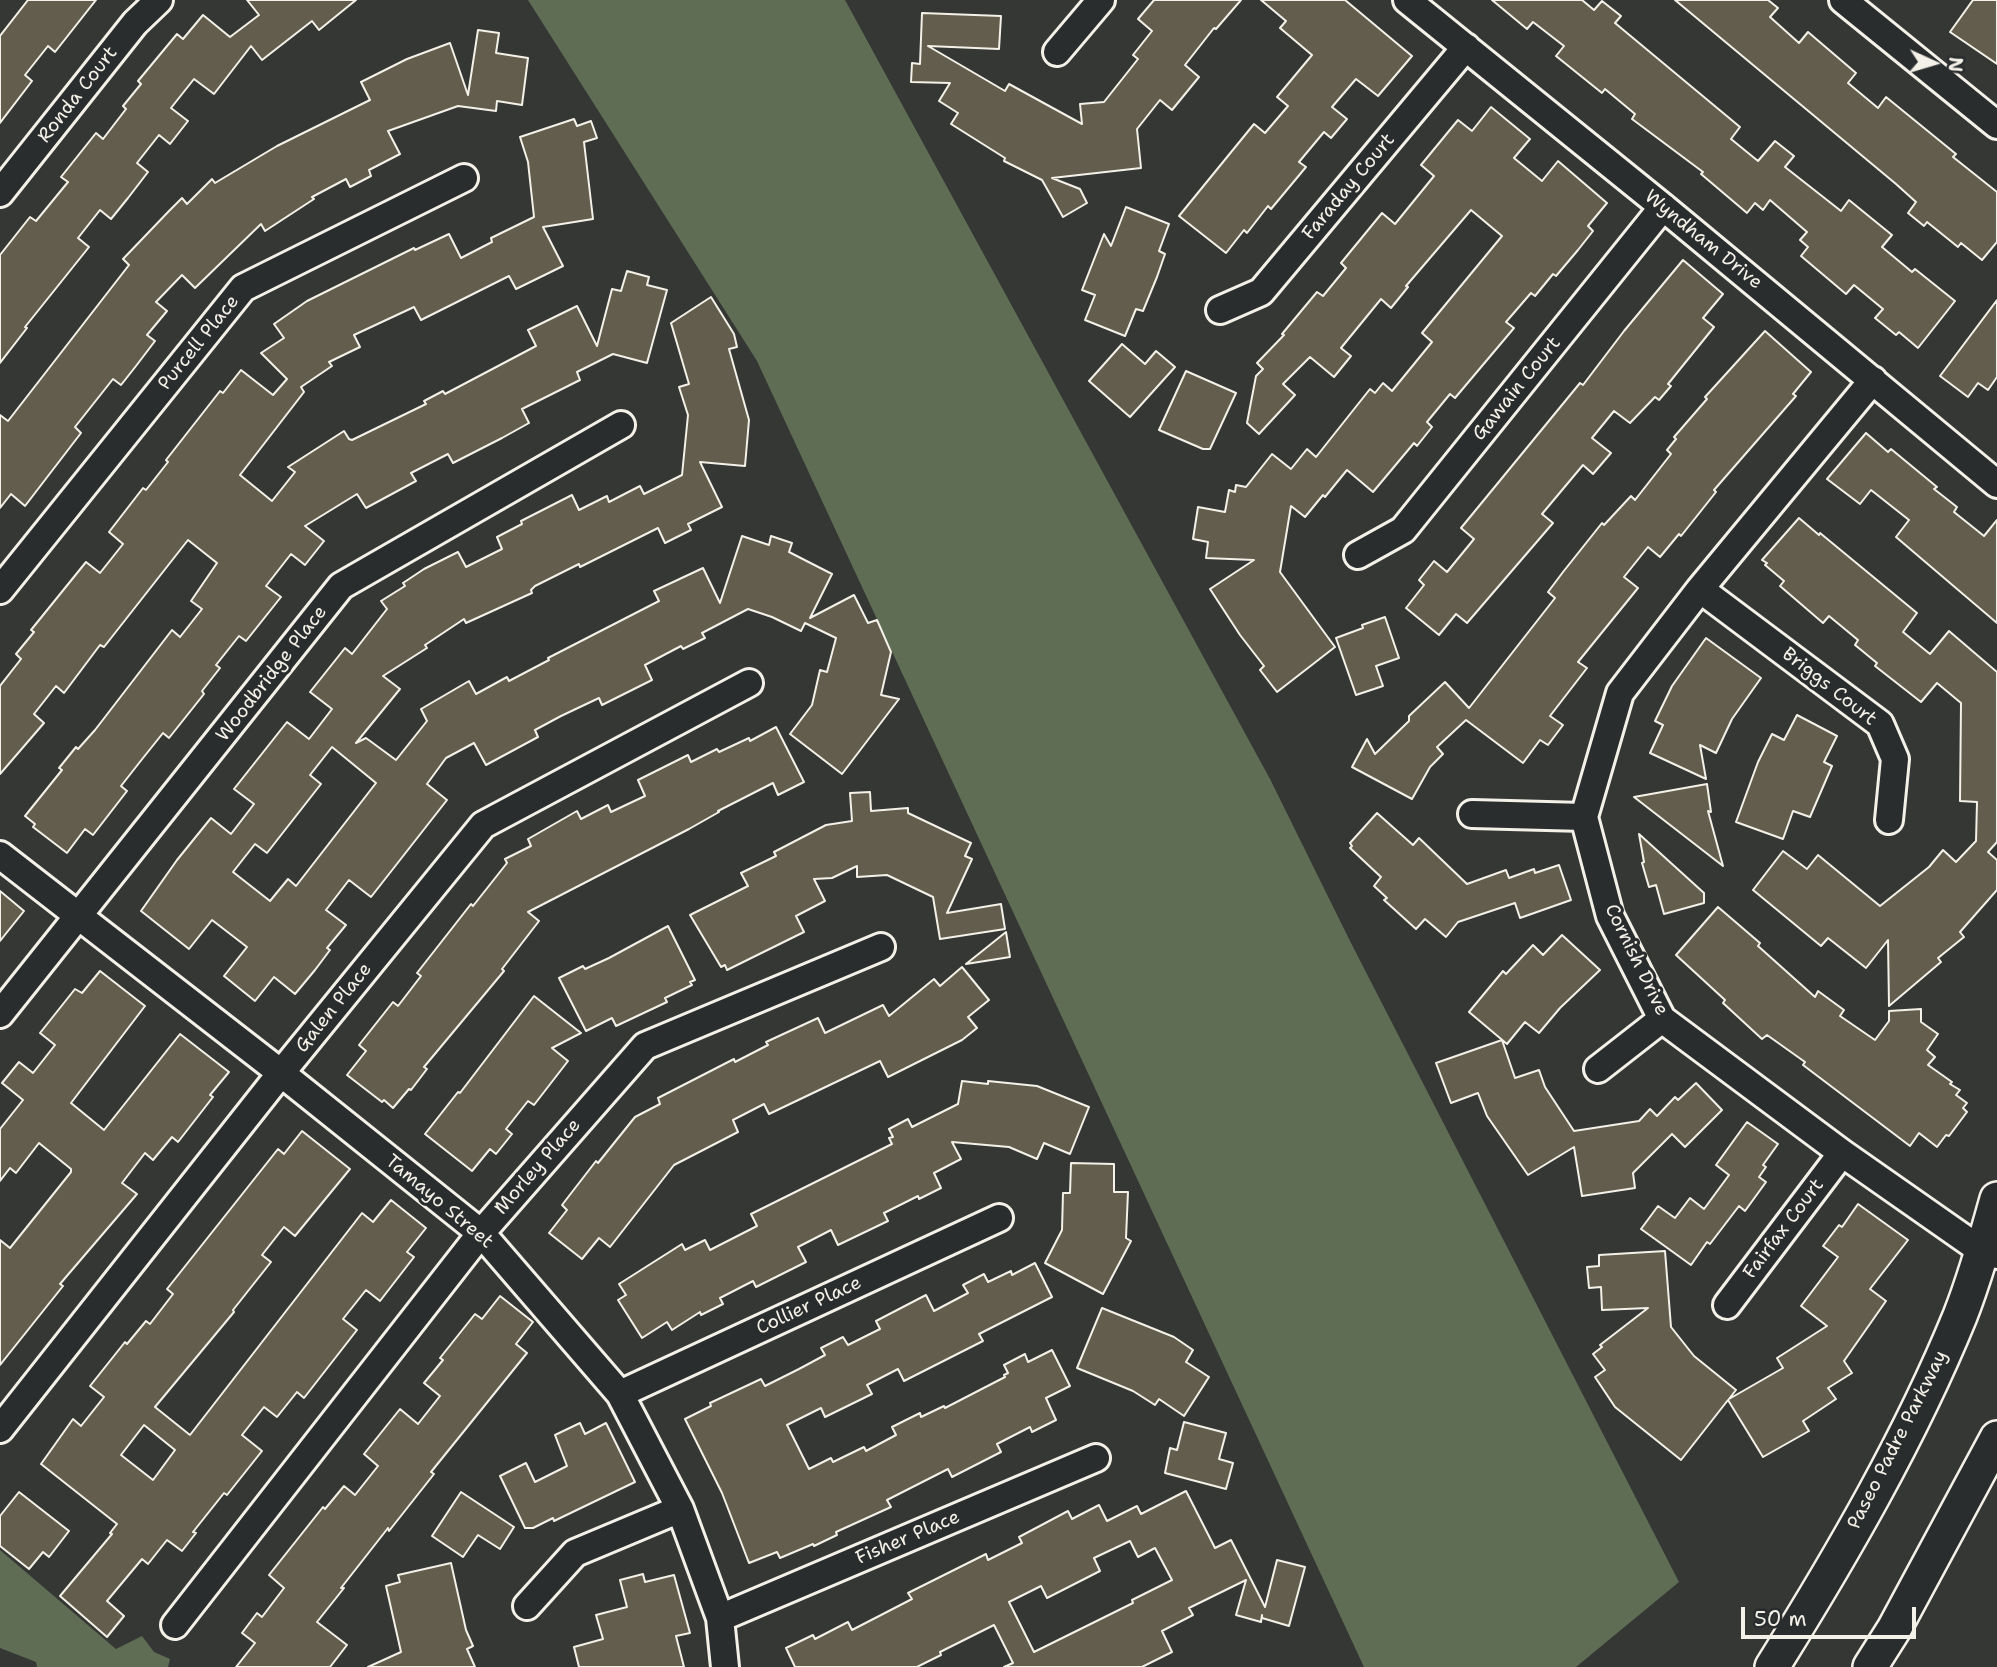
<!DOCTYPE html>
<html>
<head>
<meta charset="utf-8">
<style>
	body { margin:0 }
	#map { position:relative; width:1997px; height:1667px; overflow:hidden; background:#353734; font-family:"Shantell Sans",sans-serif }
	canvas { display:block }
	.north { position:absolute; left:1899px; top:28px; width:70px; height:70px; -webkit-text-stroke:5px #2a2d2e; paint-order:stroke; rotate:94deg; font-size:19px; font-weight:700; line-height:28px; text-align:center; color:#f4f1e8 }
	.north::after { content:''; display:block; margin:auto; width:24px; height:32px; background:#f4f1e8; clip-path:polygon(50% 0,100% 100%,50% 72%,0 100%) }
	.scale { position:absolute; left:1741px; top:1607px; width:175px; height:32px; box-sizing:border-box; border:4px solid #f4f1e8; border-top:0; padding-left:9px; font-size:21px; line-height:24px; white-space:nowrap; color:#f4f1e8; -webkit-text-stroke:5px #2a2d2e; paint-order:stroke }
</style>
</head>
<body>
<div id="map">
<canvas width="1997" height="1667"></canvas>
<div class="north">N</div>
<div class="scale">50 m</div>
</div>
<script>
const context = document.querySelector('canvas').getContext('2d');
context.lineJoin = 'round';
function fill(path, color) { context.fillStyle = color; context.fill(path, 'evenodd'); }
function stroke(path, color, width, dash) { context.strokeStyle = color; context.lineWidth = width; context.lineCap = dash ? 'butt' : 'round'; context.setLineDash(dash || []); context.stroke(path); }
function write(font, color, halo, rows, align = 'center') {
  context.font = font + ' "Shantell Sans",sans-serif'; context.lineWidth = 6; context.setLineDash([]); context.textBaseline = 'middle'; context.strokeStyle = halo; context.fillStyle = color; for (const [text, x, y, turn = 0] of rows) {
    context.save(); context.translate(x, y); context.rotate((+turn || 0) * Math.PI / 180); context.textAlign = isNaN(turn) ? turn : align; if (halo) context.strokeText(text, 0, 0); context.fillText(text, 0, 0); context.restore();
  }
}
fill(new Path2D(`
	M528,0H845L1270,779L1350,941L1679,1582L1576,1667H1364L757,361Z
	M0,1550L116,1649L142,1636L154,1652L170,1659L168,1667H37L36,1662L0,1648Z`), '#606d55');
const building = new Path2D(`
	M28,0H96L55,52L48,46L25,75L32,81L0,123V36Z
	M247,0H356L319,30L312,21L262,60L251,46L214,94L194,79L171,108L188,121L170,144L159,135L137,163L148,172L128,198L111,219L100,210L78,238L89,247L25,327L27,328L0,363V255L30,217L36,221L68,182L61,177L96,133L103,139L126,109L123,106L141,84L138,81L177,34L183,39L203,15L230,37L259,15Z
	M1154,0H1241L1216,29L1214,28L1185,65L1199,77L1172,110L1160,100L1137,129L1141,168L1052,178L1080,189L1087,203L1063,217L1042,180L1004,161L1005,158L951,124L958,113L939,101L950,83L911,82L912,63L920,64L922,13L1001,16L999,49L928,46L1005,91L1009,84L1082,124L1080,104L1104,102L1138,59L1133,55L1152,31L1138,19Z
	M1261,0H1345L1412,56L1378,96L1356,79L1332,107L1347,119L1331,138L1324,132L1299,162L1306,167L1271,209L1268,206L1247,233L1244,230L1226,253L1179,216L1254,124L1265,133L1288,106L1277,97L1312,55L1280,28L1286,21Z
	M1492,0H1582L1594,10L1602,1L1621,16L1615,23L1740,127L1731,139L1758,161L1775,141L1794,156L1785,167L1841,211L1849,200L1892,235L1882,247L1912,272L1915,269L1955,301L1918,348L1899,332L1896,335L1875,318L1883,309L1854,285L1846,294L1801,256L1808,247L1800,240L1807,232L1770,200L1763,210L1755,203L1747,213L1701,174L1703,172L1632,119L1635,114L1605,89L1602,93L1556,56L1564,46L1533,22L1527,29Z
	M1675,0H1768L1778,8L1770,17L1799,43L1808,32L1856,73L1848,83L1878,108L1886,97L1956,154L1953,157L1997,192V242L1982,260L1961,243L1958,247L1927,222L1924,226L1908,213L1916,202L1896,184Z
	M1973,0H1997V64L1950,32Z
	M478,30L499,33L496,53L528,58L522,105L497,101L496,111L458,106L388,131L400,154L369,170L371,176L350,187L346,179L312,197L314,199L265,231L261,224L195,288L182,275L156,302L167,311L147,335L155,341L136,366L121,385L113,379L75,427L81,433L25,506L11,494L0,508V415L8,421L129,265L123,259L169,211L182,198L187,204L212,179L215,183L277,146L370,100L361,82L407,59L450,43L468,95Z
	M1491,107L1530,139L1514,158L1542,181L1558,161L1607,203L1588,226L1593,231L1578,250L1556,276L1553,274L1535,296L1531,293L1506,322L1514,328L1455,398L1450,394L1427,422L1432,427L1417,446L1414,443L1373,492L1347,470L1325,497L1323,495L1305,517L1291,506L1280,572L1335,647L1277,692L1260,670L1264,666L1240,635L1210,589L1254,560L1206,558L1208,542L1193,539L1198,507L1225,512L1229,490L1235,492L1236,485L1246,487L1272,454L1291,469L1307,449L1316,457L1370,389L1375,393L1383,383L1392,391L1432,342L1422,333L1502,236L1471,210L1406,286L1408,287L1391,308L1381,299L1341,348L1351,356L1334,377L1310,357L1283,384L1295,395L1259,434L1247,423L1256,376L1263,369L1257,363L1284,335L1282,334L1317,292L1323,296L1346,268L1341,263L1382,213L1395,224L1434,176L1421,165L1458,120L1472,131Z
	M574,119L577,126L591,121L597,138L584,142L593,219L543,227L563,266L516,289L509,276L421,320L414,307L354,335L360,347L329,362L332,366L301,387L304,392L240,475L272,501L295,472L288,467L344,431L349,439L352,440L426,404L424,401L443,391L445,394L536,346L528,330L577,306L597,346L612,289L621,291L627,271L649,277L647,285L667,290L647,363L613,354L577,372L580,380L522,409L529,423L502,438L453,463L448,454L411,473L416,481L366,508L357,494L305,526L324,541L305,565L291,554L266,586L281,597L246,641L239,636L216,665L220,668L202,691L204,694L169,738L163,733L143,758L121,786L127,791L93,835L85,829L67,853L33,827L35,824L25,816L62,770L59,768L76,747L78,749L95,730L172,630L180,637L202,609L191,601L217,563L188,540L104,647L100,645L64,693L56,686L34,714L44,723L0,774V686L21,659L16,654L34,632L31,630L86,562L100,573L123,544L109,532L143,488L146,490L168,462L166,460L220,391L223,393L241,370L273,395L287,379L261,353L284,338L274,324L307,301L414,248L415,250L449,234L461,258L492,242L491,238L534,217L528,162L520,137Z
	M1126,207L1169,224L1159,251L1165,254L1157,277L1143,311L1136,309L1125,336L1085,320L1095,295L1082,290L1104,234L1111,246Z
	M1683,260L1723,294L1703,318L1714,327L1668,384L1671,386L1659,400L1655,397L1630,423L1614,411L1592,438L1611,453L1593,474L1583,465L1542,514L1553,523L1467,623L1456,614L1439,635L1406,608L1424,585L1419,580L1434,561L1447,572L1474,539L1461,528L1580,383L1583,385L1624,331Z
	M711,297L734,334L737,347L729,349L749,420L745,466L700,462L722,507L688,524L691,530L665,543L658,528L580,567L579,564L535,586L531,590L532,593L466,623L464,619L425,645L427,648L383,676L400,689L356,743L366,738L396,760L427,721L421,709L469,681L476,694L507,677L509,681L549,660L548,658L659,601L654,591L703,568L720,603L742,536L769,545L771,536L792,543L789,552L832,574L810,618L854,595L868,623L877,620L891,652L881,695L899,699L842,774L790,734L812,705L820,670L827,672L836,638L805,623L801,631L772,617L748,609L702,633L705,638L683,649L681,646L645,665L652,680L602,705L599,698L561,716L535,730L538,737L486,765L474,743L446,758L427,784L447,800L371,897L349,880L326,910L346,925L327,948L330,950L315,970L295,994L274,977L255,1001L224,976L247,947L212,920L189,949L141,911L177,860L211,818L231,834L254,804L234,789L287,722L309,739L332,709L310,692L345,648L352,654L387,609L381,601L405,586L403,583L424,569L458,552L466,567L502,549L497,537L522,524L521,521L572,495L579,510L607,496L609,502L640,486L644,494L682,475L688,415L679,387L689,384L671,323ZM332,747L376,783L296,886L288,879L270,901L233,872L255,844L267,853L321,784L310,775Z
	M1997,300V377L1988,390L1978,383L1968,397L1940,376Z
	M1765,331L1811,372L1793,394L1796,396L1714,490L1716,492L1681,536L1679,534L1660,557L1648,547L1624,577L1638,588L1578,662L1587,668L1550,716L1563,725L1548,745L1540,740L1523,763L1466,720L1437,747L1443,754L1430,767L1412,799L1352,767L1367,739L1375,754L1409,721V716L1445,682L1469,708L1555,598L1548,592L1563,572L1602,523L1604,525L1631,496L1635,500L1671,454L1667,450L1676,439L1674,437L1707,399L1705,397Z
	M1122,344L1145,364L1156,351L1175,367L1130,417L1089,381Z
	M1186,371L1236,393L1210,449H1203L1159,430Z
	M1866,433L1888,452L1891,449L1937,487L1934,489L1957,507L1954,512L1984,536L1997,520V623L1896,537L1909,520L1871,490L1860,504L1827,479Z
	M1799,518L1819,535L1820,533L1917,613L1903,632L1930,654L1949,631L1997,672V842L1988,852L1997,860V890L1960,932L1964,937L1938,958L1941,962L1889,1006L1888,940L1866,968L1828,938L1821,946L1753,890L1783,851L1807,869L1818,855L1880,906L1929,867L1943,850L1956,862L1976,841L1977,802L1960,801L1961,703L1937,683L1921,702L1875,666L1877,663L1855,645L1858,640L1829,616L1823,623L1780,586L1784,581L1765,565L1767,563L1762,560Z
	M1385,617L1399,658L1376,666L1383,686L1356,695L1336,638L1363,628L1362,625Z
	M1706,638L1761,678L1732,719L1716,753L1700,745L1706,779L1650,753L1663,725L1655,721L1672,686Z
	M1797,715L1837,736L1824,762L1832,766L1810,817L1793,811L1783,839L1736,822L1758,762L1772,734L1784,740Z
	M776,727L804,782L778,795L773,783L718,811L719,812L689,829L528,912L539,921L502,969L504,971L424,1067L427,1069L411,1090L409,1089L393,1108L384,1100L382,1102L347,1075L366,1051L359,1045L393,1002L398,1006L421,976L417,973L471,904L473,906L507,863L505,859L531,846L528,839L577,811L581,819L608,805L611,812L645,796L638,780L688,755L691,762L717,749L719,752L749,738L750,741Z
	M1707,784L1711,812L1708,811L1723,866L1634,797Z
	M870,792L871,811L908,808V813L971,843L965,856L972,859L947,913L1001,904L1005,929L940,939L933,897L887,875L857,877V866L832,878L814,879L825,901L796,916L804,932L727,970L725,965L721,967L690,915L748,886L741,873L776,856L774,852L826,825L852,821L850,793Z
	M1377,813L1413,845L1419,838L1467,884L1506,870L1509,878L1534,869L1535,873L1559,865L1571,900L1520,918L1515,903L1458,922L1446,937L1425,919L1416,929L1384,900L1387,898L1374,886L1381,877L1350,848L1352,846L1350,843Z
	M1639,834L1704,893V903L1664,914L1656,885L1649,887L1642,863L1644,862Z
	M0,891L24,911L0,941Z
	M1718,907L1760,943L1758,946L1815,997L1818,991L1844,1010L1840,1016L1875,1040L1889,1021V1011L1921,1009V1022L1938,1034L1927,1050L1935,1057L1928,1065L1952,1082L1950,1084L1960,1090L1956,1095L1967,1103L1963,1108L1967,1112L1949,1136L1946,1135L1937,1147L1919,1133L1910,1146L1803,1065L1805,1062L1767,1035L1762,1039L1723,1003L1725,1000L1676,955Z
	M668,926L695,980L690,982L692,985L665,998L667,1002L616,1026L612,1018L586,1031L559,978L583,966L585,969L609,958Z
	M1006,932L1010,957L966,964Z
	M1562,935L1600,970L1560,1008L1539,1033L1525,1022L1507,1044L1469,1012L1503,971L1506,974L1533,945L1543,955Z
	M962,967L989,1000L968,1017L977,1028L962,1040L888,1077L880,1061L769,1114L764,1104L733,1120L738,1132L674,1165L610,1247L599,1238L582,1259L549,1233L567,1210L562,1205L596,1161L598,1163L635,1117L660,1104L658,1098L734,1059L735,1062L768,1045L766,1042L818,1018L825,1033L883,1005L889,1016L934,979L940,986Z
	M100,971L145,1006L71,1103L104,1130L180,1034L229,1072L210,1095L213,1097L178,1142L172,1137L153,1160L145,1153L122,1183L137,1194L60,1284L63,1286L0,1365V1240L10,1248L71,1172V1169L39,1143L16,1173L10,1168L0,1181V1129L23,1100L2,1083L19,1062L33,1073L55,1045L40,1033L75,989L82,993Z
	M534,996L581,1033L552,1048L568,1061L534,1105L528,1101L506,1129L512,1134L496,1154L490,1149L472,1171L425,1134L458,1092L460,1093Z
	M1502,1040L1515,1078L1539,1070L1545,1087L1574,1131L1639,1121L1650,1109L1657,1116L1675,1097L1678,1100L1696,1083L1722,1110L1685,1147L1672,1134L1633,1173L1635,1188L1582,1196L1574,1147L1528,1175L1487,1116L1478,1093L1451,1103L1436,1063Z
	M962,1081L988,1084V1081L1037,1086L1089,1107L1070,1154L1044,1143L1037,1159L1009,1147L952,1142L961,1159L934,1173L941,1188L919,1199L918,1196L884,1213L888,1221L838,1245L831,1230L798,1247L806,1262L756,1287L753,1281L720,1298L723,1304L701,1315L700,1312L672,1330L667,1322L642,1338L618,1300L626,1295L619,1284L682,1244L685,1250L705,1240L710,1250L757,1226L751,1214L892,1144L889,1138L893,1137L889,1129L908,1119L912,1127L958,1104Z
	M1747,1122L1778,1144L1763,1165L1766,1167L1759,1177L1766,1182L1745,1211L1739,1206L1710,1244L1707,1242L1691,1265L1641,1229L1658,1206L1675,1218L1690,1198L1704,1209L1729,1175L1716,1165Z
	M302,1131L350,1169L295,1236L284,1227L262,1255L271,1262L233,1310L234,1312L155,1407L190,1435L362,1213L373,1222L391,1200L426,1228L407,1252L414,1257L380,1301L366,1290L343,1319L357,1330L304,1398L297,1392L277,1417L264,1407L242,1435L262,1451L227,1495L224,1493L193,1532L196,1533L182,1551L167,1540L148,1564L142,1559L107,1601L124,1616L107,1637L60,1596L112,1534L110,1533L117,1524L41,1464L73,1419L81,1426L104,1397L90,1386L125,1342L127,1344L146,1321L150,1324L173,1294L167,1289L278,1149L284,1154ZM144,1425L175,1450L153,1480L121,1455Z
	M1071,1163L1114,1164V1192H1128L1126,1238L1131,1241L1103,1294L1045,1263L1062,1230L1063,1193H1070Z
	M1858,1204L1908,1240L1870,1289L1886,1301L1844,1361L1852,1373L1828,1388L1836,1399L1803,1421L1809,1431L1763,1457L1728,1400L1681,1460L1615,1407L1595,1377L1605,1370L1593,1354L1602,1347L1600,1345L1648,1308L1602,1310L1601,1287L1589,1288L1587,1267L1599,1266V1255L1665,1251L1671,1327L1694,1356L1736,1390L1729,1399L1783,1368L1777,1358L1827,1326L1801,1306L1838,1257L1823,1246L1839,1225L1842,1227Z
	M1035,1263L1052,1297L979,1334L983,1341L904,1381L898,1369L867,1385L872,1394L825,1417L821,1408L787,1425L809,1469L831,1458L833,1462L864,1447L866,1451L896,1435L892,1427L920,1413L921,1417L944,1406L945,1408L1005,1377L1004,1375L1008,1373L1004,1365L1025,1354L1028,1362L1052,1350L1070,1386L1046,1398L1056,1420L1032,1432L1030,1427L997,1444L1001,1452L952,1477L948,1469L887,1500L891,1507L836,1532L837,1535L814,1546L813,1544L780,1558L777,1552L749,1563L722,1493L685,1419L711,1406L710,1403L761,1379L765,1386L799,1369L825,1355L821,1348L843,1337L848,1345L880,1329L876,1321L926,1295L934,1311L968,1293L963,1285L984,1274L988,1282L1011,1271L1012,1275Z
	M500,1296L533,1322L516,1344L527,1353L431,1472L434,1474L389,1531L388,1528L341,1588H344L317,1622L347,1645L330,1667H236L255,1643L242,1633L257,1613L262,1617L284,1588L269,1575L323,1507L325,1509L344,1486L355,1495L378,1466L364,1454L400,1409L418,1424L440,1396L424,1383L443,1360L440,1358L475,1314L482,1319Z
	M1102,1308L1174,1337L1193,1350L1186,1362L1209,1377L1184,1416L1159,1399L1155,1405L1133,1391L1077,1368Z
	M1184,1422L1226,1433L1219,1459L1233,1463L1226,1489L1165,1473L1170,1448L1177,1450Z
	M580,1423L585,1434L606,1423L635,1482L554,1521L553,1518L533,1528H525L500,1476L526,1463L535,1482L567,1466L555,1435Z
	M1186,1491L1215,1548L1231,1540L1265,1607L1277,1560L1305,1567L1289,1626L1262,1618V1615L1261,1622L1236,1615L1246,1580L1189,1608L1193,1615L1162,1631L1172,1652L1142,1667H1004L1013,1663L994,1625L940,1652L941,1655L917,1667H795L786,1648L813,1635L815,1639L848,1622L852,1630L912,1599L908,1593L986,1554L988,1560L1022,1543L1019,1537L1068,1511L1072,1519L1099,1505L1107,1521L1137,1506L1141,1514ZM1130,1541L1138,1557L1155,1548L1172,1580L1132,1600L1133,1603L1034,1652L1009,1602L1041,1586L1047,1598L1100,1571L1094,1558Z
	M19,1492L69,1531L49,1557L43,1552L29,1569L0,1546V1516Z
	M461,1492L514,1527L500,1549L478,1535L463,1557L432,1536Z
	M451,1563L466,1630L473,1646L467,1649L475,1667H368L401,1652L386,1586L400,1582L398,1575Z
	M643,1574L645,1582L674,1575L690,1633L676,1636L684,1667H579L574,1647L603,1639L596,1615L627,1607L620,1580Z`);
fill(building, '#635d4d');
stroke(building, '#f4f1e8', 2);
const minor = new Path2D(`
	M1407,0L1663,207L1997,484
	M1843,0L1997,125
	M1057,52L1101,0
	M0,193L135,23L159,0
	M1220,310L1261,292L1466,47
	M1873,380L1700,589L1620,693L1584,817L1610,916L1662,1019L1842,1153L1982,1251L1997,1255
	M1358,555L1403,530L1663,207
	M1700,589L1880,724L1895,759L1889,820
	M0,590L243,288L464,178
	M1472,814L1584,817
	M0,855L281,1073L481,1233L620,1394L680,1509L720,1618L725,1667
	M0,1014L341,586L621,425
	M1598,1069L1662,1019
	M1727,1305L1842,1153
	M620,1394L999,1218
	M0,1429L281,1073L483,825L749,683
	M527,1606L575,1553L680,1509
	M720,1618L1096,1458
	M175,1625L481,1233L645,1046L881,947`);
const major = new Path2D(`
	M1772,1667C1842,1555 1910,1438 1960,1316C1975,1278 1986,1239 1997,1199
	M1870,1667L1894,1629L1997,1438`);
stroke(minor, '#f4f1e8', 32);
stroke(major, '#f4f1e8', 38);
stroke(minor, '#2a2d2e', 26);
stroke(major, '#2a2d2e', 33);
write('19px', '#f4f1e8', '#2a2d2e', [
	["Ronda Court",78,95,-52],
	["Faraday Court",1349,187,-50],
	["Wyndham Drive",1703,240,39],
	["Purcell Place",199,343,-51],
	["Gawain Court",1517,389,-51],
	["Woodbridge Place",272,674,-52],
	["Briggs Court",1829,687,38],
	["Cornish Drive",1636,960,64],
	["Galen Place",334,1008,-51],
	["Morley Place",538,1167,-49],
	["Tamayo Street",439,1202,40],
	["Fairfax Court",1784,1229,-53],
	["Collier Place",809,1306,-25],
	["Paseo Padre Parkway",1898,1440,-63],
	["Fisher Place",908,1538,-23]
]);
</script>
</body>
</html>
